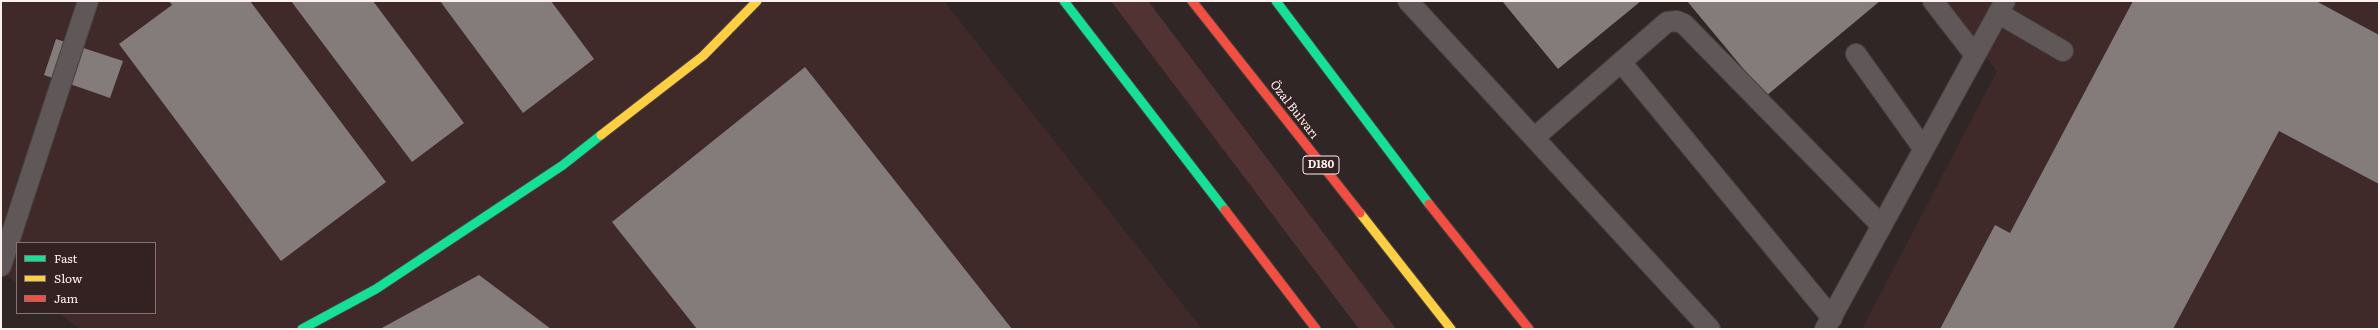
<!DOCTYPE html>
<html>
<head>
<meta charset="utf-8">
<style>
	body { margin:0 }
	#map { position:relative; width:2380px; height:330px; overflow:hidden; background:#302626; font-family:Literata,serif }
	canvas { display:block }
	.frame { position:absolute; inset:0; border:2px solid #fdf1f0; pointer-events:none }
	.legend { position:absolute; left:16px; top:242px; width:140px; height:72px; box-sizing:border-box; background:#342222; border:1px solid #847574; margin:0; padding:5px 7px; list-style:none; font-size:12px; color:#fdf1f0 }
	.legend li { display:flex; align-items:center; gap:8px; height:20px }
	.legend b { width:20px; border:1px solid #847574 }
</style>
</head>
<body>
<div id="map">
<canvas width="2380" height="330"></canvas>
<div class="frame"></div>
<ul class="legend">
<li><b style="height:5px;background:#16e098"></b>Fast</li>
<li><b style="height:5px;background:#ffcf43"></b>Slow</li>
<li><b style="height:5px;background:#f24e42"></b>Jam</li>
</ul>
</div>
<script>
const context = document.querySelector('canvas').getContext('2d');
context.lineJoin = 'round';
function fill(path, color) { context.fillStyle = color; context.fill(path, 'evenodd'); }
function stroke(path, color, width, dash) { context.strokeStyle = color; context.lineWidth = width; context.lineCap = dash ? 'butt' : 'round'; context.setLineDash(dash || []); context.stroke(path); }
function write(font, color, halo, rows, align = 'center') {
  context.font = font + ' Literata,serif'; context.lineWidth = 4; context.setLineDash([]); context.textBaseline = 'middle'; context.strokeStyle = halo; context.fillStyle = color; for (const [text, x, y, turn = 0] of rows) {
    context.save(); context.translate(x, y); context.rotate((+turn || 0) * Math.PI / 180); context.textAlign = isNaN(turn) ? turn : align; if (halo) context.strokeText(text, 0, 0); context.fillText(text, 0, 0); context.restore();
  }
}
fill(new Path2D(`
	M1,1H944L1202,329H80L58,313H155V243H17V283L1,271Z
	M1941,1H2379V329H1862L1997,71Z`), '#402929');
fill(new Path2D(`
	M1111,1H1148L1396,329H1359Z`), '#523333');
fill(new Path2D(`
	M169,1H250L386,182L281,261L119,44L172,5Z
	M291,1H373L464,123L412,162Z
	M440,1H551L594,59L523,113Z
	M1502,1H1641L1558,69Z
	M1687,1H1880L1766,96Z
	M2133,1H2316L2379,35V184L2279,131L2173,329H1940L1995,225L2010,233Z
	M56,39L123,61L110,98L44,75Z
	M805,67L1012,329H697L612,222Z
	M479,275L551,329H380Z`), '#847b7b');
const lane = new Path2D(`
	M1408,1L1710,329
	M1933,1L1974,54
	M1998,13L2063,51
	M1856,54L1923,148
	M1621,62L1832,318
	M1534,138L1667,22L1677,21L1684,24L1881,225
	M1,266L88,1
	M1825,329L2005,1`);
const fast = new Path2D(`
	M1064,1L1225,210
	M1276,1L1429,204
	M302,329L376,289L563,165L601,135`);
const slow = new Path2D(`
	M601,135L703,56L757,1
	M1360,213L1451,329`);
const jam = new Path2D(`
	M1192,1L1360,213
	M1429,204L1529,329
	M1225,210L1316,329`);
stroke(lane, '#494141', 22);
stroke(fast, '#494141', 11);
stroke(slow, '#494141', 11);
stroke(jam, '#494141', 11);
stroke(lane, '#605858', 20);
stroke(fast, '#16e098', 9);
stroke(slow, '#ffcf43', 9);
stroke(jam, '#f24e42', 9);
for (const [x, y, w] of [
	[1321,165,36]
]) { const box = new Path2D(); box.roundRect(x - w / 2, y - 9, w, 18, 3); context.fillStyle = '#342222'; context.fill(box); stroke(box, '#fdf1f0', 1); }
write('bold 11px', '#fdf1f0', null, [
	["D180",1321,165]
]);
write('12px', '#fdf1f0', '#342222', [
	["Özal Bulvarı",1294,110,52]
]);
</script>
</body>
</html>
